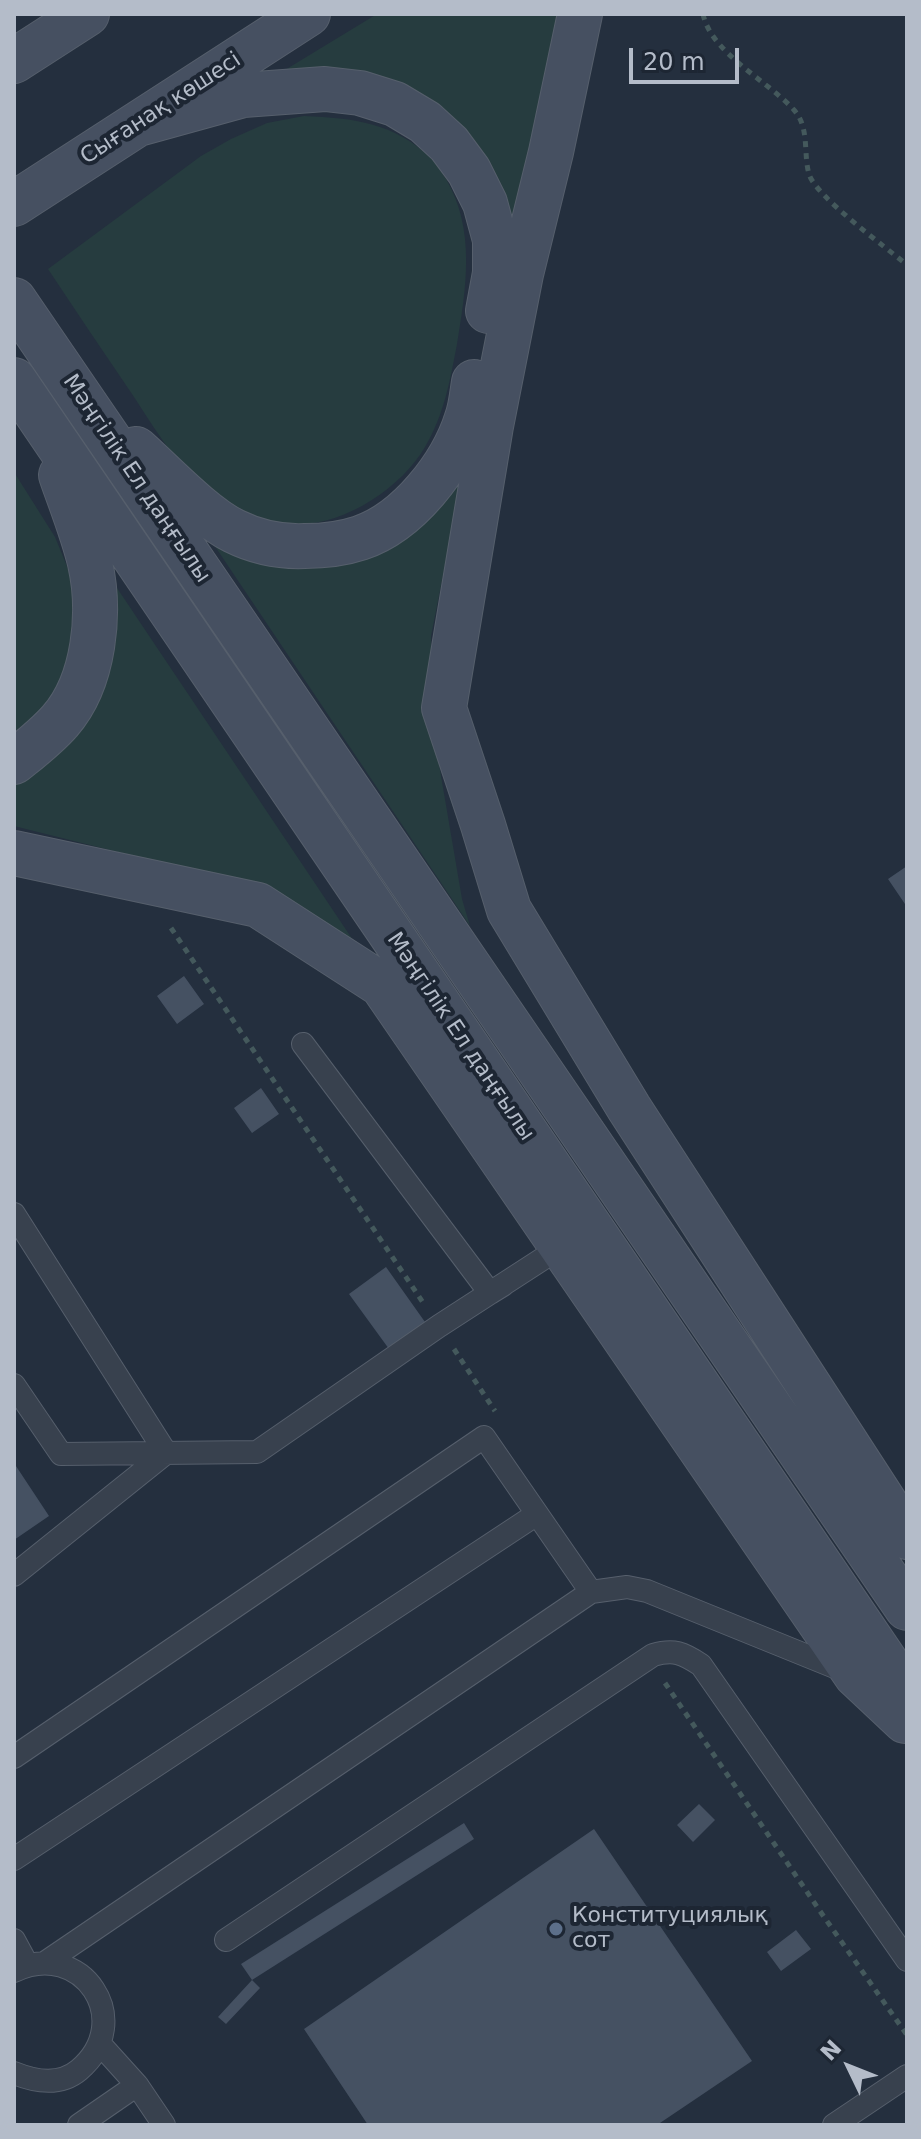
<!DOCTYPE html>
<html>
<head>
<meta charset="utf-8">
<style>
	body { margin:0 }
	#map { position:relative; width:921px; height:2139px; overflow:hidden; background:#242f3e; font-family:"DejaVu Sans",sans-serif }
	canvas { display:block }
	.frame { position:absolute; inset:0; border:16px solid #b4bcc9; pointer-events:none }
	.north { position:absolute; left:809px; top:2027px; width:80px; height:80px; -webkit-text-stroke:6px #1d2633; paint-order:stroke; rotate:313deg; font-size:22px; font-weight:700; line-height:32px; text-align:center; color:#b4bcc9 }
	.north::after { content:''; display:block; margin:auto; width:28px; height:36px; background:#b4bcc9; clip-path:polygon(50% 0,100% 100%,50% 72%,0 100%) }
	.scale { position:absolute; left:629px; top:48px; width:110px; height:36px; box-sizing:border-box; border:4px solid #b4bcc9; border-top:0; padding-left:10px; font-size:24px; line-height:28px; white-space:nowrap; color:#b4bcc9; -webkit-text-stroke:6px #1d2633; paint-order:stroke }
</style>
</head>
<body>
<div id="map">
<canvas width="921" height="2139"></canvas>
<div class="frame"></div>
<div class="north">N</div>
<div class="scale">20 m</div>
</div>
<script>
const context = document.querySelector('canvas').getContext('2d');
context.lineJoin = 'round';
function fill(path, color) { context.fillStyle = color; context.fill(path, 'evenodd'); }
function stroke(path, color, width, dash) { context.strokeStyle = color; context.lineWidth = width; context.lineCap = dash ? 'butt' : 'round'; context.setLineDash(dash || []); context.stroke(path); }
function write(font, color, halo, rows, align = 'center') {
  context.font = font + ' "DejaVu Sans",sans-serif'; context.lineWidth = 8; context.setLineDash([]); context.textBaseline = 'middle'; context.strokeStyle = halo; context.fillStyle = color; for (const [text, x, y, turn = 0] of rows) {
    context.save(); context.translate(x, y); context.rotate((+turn || 0) * Math.PI / 180); context.textAlign = isNaN(turn) ? turn : align; if (halo) context.strokeText(text, 0, 0); context.fillText(text, 0, 0); context.restore();
  }
}
fill(new Path2D(`
	M377,14H568L518,236L491,170L280,73Z
	M304,116C354,118 395,123 432,159C438,165 441,172 446,179C476,230 466,289 457,344C450,381 444,415 425,447C401,488 344,526 295,524C265,523 235,510 211,493C178,468 155,429 132,394C104,353 76,311 48,269L201,156L231,139L267,123Z
	M466,459L431,636L434,735L462,899L470,926L206,533L304,565Z
	M14,472L55,537L71,576L76,640L55,693L35,716L14,732Z
	M113,582L361,952L234,881L14,826V777Z`), '#263c3f');
fill(new Path2D(`
	M907,866V907L888,879Z
	M184,976L204,1004L177,1024L157,996Z
	M261,1088L279,1114L252,1133L234,1108Z
	M386,1267L425,1322L389,1349L349,1294Z
	M14,1463L49,1516L14,1540Z
	M699,1804L715,1820L693,1842L677,1825Z
	M464,1823L474,1839L252,1980L260,1988L226,2024L218,2017L252,1980L241,1964Z
	M594,1829L752,2061L657,2125H368L304,2029Z
	M796,1930L811,1949L781,1971L767,1952Z`), '#455162');
const service = new Path2D(`
	M303,1044L490,1293L503,1285
	M14,1214L166,1453L14,1575
	M14,1385L61,1454L257,1452L439,1326L561,1247
	M14,1757L484,1437L591,1592
	M14,1859L537,1514
	M14,1940L27,1964
	M226,1940L653,1655C674,1649 683,1653 701,1665L907,1960
	M46,1962L591,1592L627,1587L647,1591L847,1672
	M14,1971C82,1938 137,2021 79,2070C60,2086 36,2082 14,2073
	M100,2044L137,2085L164,2125
	M79,2125L137,2085
	M834,2125L907,2076`);
const secondary = new Path2D(`
	M580,14L551,152L521,274L491,426L444,708L483,825L509,910L629,1108L907,1537
	M14,61L87,14
	M138,124L243,95L325,89L360,93L395,104L425,122L449,144L469,171L485,203L495,240V273L488,311
	M14,204L308,14
	M14,300L907,1608
	M14,380L907,1693
	M136,449C163,473 203,516 234,531C256,542 281,547 305,546C324,546 342,544 360,538C408,522 452,466 467,418C471,407 472,394 474,382
	M14,762C30,749 46,737 60,721C95,681 101,612 90,563C83,533 71,504 61,475
	M14,853L258,905L382,985L856,1675L905,1721`);
stroke(service, '#565f6c', 24);
stroke(secondary, '#565f6c', 46);
stroke(new Path2D(`
	M703,14C711,53 768,81 794,110C810,128 803,153 809,174C815,196 887,248 907,265
	M171,928L424,1304
	M454,1349L495,1411
	M665,1683L822,1914L907,2035`), '#44595c', 5, [6, 6]);
stroke(service, '#38414e', 22);
stroke(secondary, '#465061', 44);
for (const [x, y, r, color] of [
	[556,1929,8,"#5c6f8a"]
]) { const dot = new Path2D(); dot.arc(x, y, r, 0, 2 * Math.PI); context.fillStyle = color; context.fill(dot); stroke(dot, '#1d2633', 3); }
write('22px', '#b4bcc9', '#1d2633', [
	["Сығанақ көшесі",161,109,-33],
	["Мәңгілік Ел даңғылы",136,479,56],
	["Мәңгілік Ел даңғылы",460,1037,56]
]);
write('22px', '#b4bcc9', '#1d2633', [
	["Конституциялық",572,1916],
	["сот",572,1941]
], 'left');
</script>
</body>
</html>
